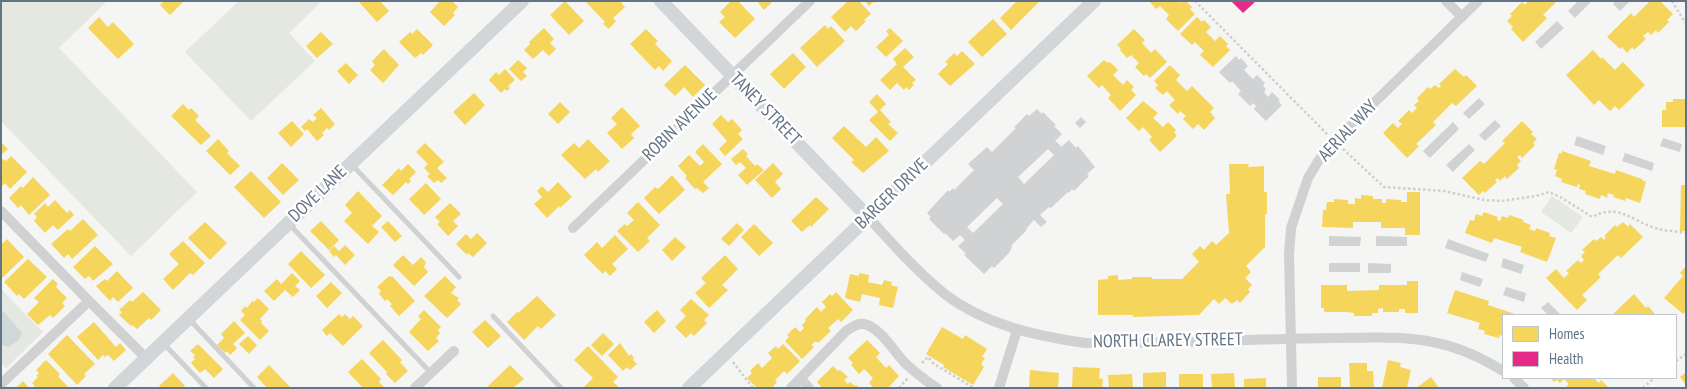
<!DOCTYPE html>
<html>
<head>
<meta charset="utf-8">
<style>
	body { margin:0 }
	#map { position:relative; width:1687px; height:389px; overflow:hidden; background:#f5f5f3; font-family:"PT Sans Narrow",sans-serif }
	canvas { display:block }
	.frame { position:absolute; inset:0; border:2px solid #627485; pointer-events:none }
	.legend { position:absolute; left:1502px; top:314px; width:175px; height:65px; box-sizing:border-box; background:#fff; border:1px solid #c0c7ce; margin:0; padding:6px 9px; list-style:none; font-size:15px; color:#627485 }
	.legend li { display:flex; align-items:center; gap:10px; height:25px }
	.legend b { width:25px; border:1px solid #c0c7ce }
</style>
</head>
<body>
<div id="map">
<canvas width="1687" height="389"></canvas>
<div class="frame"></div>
<ul class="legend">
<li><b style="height:14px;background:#f6d55c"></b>Homes</li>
<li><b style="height:14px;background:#e7298a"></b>Health</li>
</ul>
</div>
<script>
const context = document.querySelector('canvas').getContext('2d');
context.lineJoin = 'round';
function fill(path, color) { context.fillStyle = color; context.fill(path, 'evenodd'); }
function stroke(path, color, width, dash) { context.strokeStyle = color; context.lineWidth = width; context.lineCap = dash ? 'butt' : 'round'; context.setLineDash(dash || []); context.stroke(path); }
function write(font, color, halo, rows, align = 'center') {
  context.font = font + ' "PT Sans Narrow",sans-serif'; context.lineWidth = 5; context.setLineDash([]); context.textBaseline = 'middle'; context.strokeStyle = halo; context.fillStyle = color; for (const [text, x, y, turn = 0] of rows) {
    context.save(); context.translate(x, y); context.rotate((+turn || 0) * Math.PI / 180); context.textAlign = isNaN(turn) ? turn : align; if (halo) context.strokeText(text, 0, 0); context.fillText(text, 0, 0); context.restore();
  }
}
fill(new Path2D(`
	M1,1H107L59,48L197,192L131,256L1,121Z
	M239,1H322L289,33L315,61L251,121L185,52Z
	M1552,196L1583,217L1571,233L1541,212Z
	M1,289L43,332L6,368L1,363Z`), '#e4e8e1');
fill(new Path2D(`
	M1,309L22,333L19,340L8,347L1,345Z`), '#d1d8da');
fill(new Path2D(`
	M164,1H184L170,15L160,5Z
	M358,1H380L389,11L377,22Z
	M440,1H452L458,7L453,13L455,15L444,26L430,12Z
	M565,1L584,21L569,35L550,15Z
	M585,1H620L625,7L613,18L616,21L609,29L603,24L605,22Z
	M731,1H738L755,19L735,38L719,22L725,17L720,12Z
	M757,1H773L764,10Z
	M848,1H859L871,14L864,20L866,21L856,31L851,26L845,32L831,17Z
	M865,1H877L874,3L873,2L869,6Z
	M1017,1H1040L1011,30L1000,18Z
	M1149,1H1177L1179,3L1182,1H1186L1192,7L1190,9L1195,14L1178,31L1166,19L1169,15L1160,6L1156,9Z
	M1528,1H1557L1543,15L1547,18L1523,42L1511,29L1513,27L1507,21L1512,16L1510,14L1522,2L1525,5Z
	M1650,1H1660L1673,14L1667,20L1669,22L1658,33L1656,30L1651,35L1648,32L1643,36L1646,39L1634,50L1632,47L1627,53L1622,47L1620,49L1607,37L1631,13L1634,17Z
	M99,17L108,27L113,22L134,44L118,59L88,28Z
	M1197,17L1202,22L1204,20L1211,27L1206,32L1215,41L1220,36L1228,44L1226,46L1230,50L1213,67L1200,55L1204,51L1195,42L1192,45L1180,34Z
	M993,19L1007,34L982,57L968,42Z
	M825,25L828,29L831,26L845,41L817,67L800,48Z
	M544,28L554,39L550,43L556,49L549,56L543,50L533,59L524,50L530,44L529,42Z
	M890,28L903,41L886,57L876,47L889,35L886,31Z
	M417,29L433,45L423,55L421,53L415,58L399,42L410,32L412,34Z
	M646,29L658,41L655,44L672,61L663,71L659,66L655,70L630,44Z
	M1134,29L1145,40L1142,43L1151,53L1155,49L1167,62L1150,78L1146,74L1144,76L1135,67L1139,63L1131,55L1127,58L1120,50L1121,49L1117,45Z
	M321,32L333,44L317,58L306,46Z
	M905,48L914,57L903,67L916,80L912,83L914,85L909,90L906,87L904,90L897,83L890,90L880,80L897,64L893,59Z
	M384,49L399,65L383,83L370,70L375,65L372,61Z
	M1593,50L1601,59L1602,57L1615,70L1623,62L1645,85L1619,110L1615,106L1610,111L1599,100L1594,105L1566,75Z
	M962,51L975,64L950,86L938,74L948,64L945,62L954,53L957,56Z
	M793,53L806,67L784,89L770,74Z
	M518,60L527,68L523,72L527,76L521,81L509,69Z
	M1104,60L1108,63L1110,62L1118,70L1113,75L1123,85L1127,80L1134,87L1131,90L1136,95L1120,111L1108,98L1111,95L1102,85L1099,88L1087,76Z
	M346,63L358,75L349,84L337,71Z
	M685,65L705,85L693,97L684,87L675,96L664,85Z
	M1170,65L1180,75L1176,80L1187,91L1192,86L1214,108L1210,112L1215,118L1204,130L1198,124L1193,129L1183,119L1186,116L1180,111L1178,114L1169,105L1175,100L1167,91L1163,95L1155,88L1158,85L1154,81Z
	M505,69L515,80L508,86L510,88L507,91L505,89L501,93L489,80L496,72L499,75Z
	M1455,69L1464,77L1466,75L1477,86L1456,106L1452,103L1433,122L1436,125L1416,144L1419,146L1407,158L1383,133L1393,123L1398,128L1402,124L1398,121L1409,110L1412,113L1417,108L1414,105L1419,101L1417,98L1428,87L1430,89L1435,85L1439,88L1441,86L1439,84Z
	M474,93L485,105L465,125L453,112Z
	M877,94L886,104L880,110L891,122L888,124L898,133L890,141L869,120L878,112L869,102Z
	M1673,99H1686V127H1662V110H1666V102H1673Z
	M1143,101L1158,113L1153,118L1163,127L1168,122L1176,130L1174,132L1177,136L1160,152L1149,140L1152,137L1143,127L1139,131L1126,118Z
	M560,102L570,112L558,124L548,114Z
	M183,104L189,110L191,108L199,116L195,120L211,136L201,145L171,116Z
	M622,107L640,126L631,134L634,138L622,149L607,133L617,124L611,118Z
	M321,108L335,124L329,130L327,128L322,133L324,135L317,141L307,129L305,131L301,127L309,119L313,122L317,118L313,115Z
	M721,115L728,122L732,119L742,130L738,134L743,139L725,156L719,149L727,141L712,124Z
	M292,121L304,134L291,147L278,133Z
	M1522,121L1533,132L1531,134L1537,139L1533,143L1535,145L1522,158L1520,155L1517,157L1521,161L1517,165L1519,168L1507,179L1505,176L1500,181L1498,178L1495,180L1497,182L1485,193L1483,191L1479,195L1462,178L1480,161L1484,164L1505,143L1502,141Z
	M844,126L866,147L876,137L889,151L863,173L851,162L854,160L832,138Z
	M218,139L229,151L227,153L240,166L230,175L206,151Z
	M588,139L610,161L598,172L596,169L585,179L561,155L574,143L579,148Z
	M425,143L444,162L437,168L447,178L441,183L438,180L434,183L427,176L430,174L424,168L428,164L416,152Z
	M3,144L8,149L1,155V145Z
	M703,144L722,164L703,182L709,188L703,193L697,188L695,189L685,178L687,176L678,166L689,155L700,166L704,162L695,152Z
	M743,149L748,154L746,156L755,166L757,164L764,170L747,185L738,175L746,168L740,162L736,165L731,159Z
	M1562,151L1591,161L1589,166L1615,174L1616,170L1642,179V180L1646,182L1640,203L1626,198L1625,201L1613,197L1614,195L1608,193L1607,198L1601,195L1600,199L1585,194L1586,191L1579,189L1580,185L1578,184L1577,187L1561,182L1562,179L1555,176L1557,170L1554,169L1559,153L1561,154Z
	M11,156L27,172L10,189L5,183L1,187V161L3,159L6,161Z
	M282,163L299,180L283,195L267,178Z
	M773,163L783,174L775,182L781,189L772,198L755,180Z
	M408,164L416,172L409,179L411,181L408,184L406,182L393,195L382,185L399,168L401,171Z
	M1229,164H1249L1248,167L1264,166V192H1267V214H1265V247L1246,266L1251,272L1245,278L1252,285L1248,289L1250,292L1240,303L1237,300L1232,304L1225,298L1219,304L1214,299L1199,315L1133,317V315H1098V280L1108,279V276L1118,275V280L1132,279V277H1152V279H1182L1199,262L1192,254L1200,246L1204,250L1212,241L1216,245L1229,233L1226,194H1230Z
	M251,171L281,202L264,218L234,187Z
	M672,175L685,190L659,214L644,198L655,187L658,189Z
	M33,177L50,195L29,215L21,205L18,208L9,198L21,186L23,188Z
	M558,182L572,197L560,208L559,206L547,218L534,204L542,197L537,191L542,186L548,192Z
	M426,183L441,199L424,215L409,199Z
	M1681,185H1686V231H1680Z
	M358,191L382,216L372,226L379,232L368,244L344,221L352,213L345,205Z
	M1407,192H1420V235H1405V228H1381V222H1353V228L1322,227L1323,210H1326L1327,202H1334V199L1348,200V204H1355V198L1361,199V195L1373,196V199H1382V203H1386V199L1401,200V202H1407Z
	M816,197L829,209L811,227L810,225L802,232L791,221Z
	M55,200L67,213L70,210L74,215L58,230L53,225L45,233L34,221L37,217L34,214L45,203L48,207Z
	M638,202L660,225L647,238L650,241L638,252L617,231L625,224L627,226L634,220L627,213Z
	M450,203L461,214L453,221L458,226L448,236L437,224L440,222L435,217Z
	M1484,212L1498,217L1497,220L1500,221L1502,216L1508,218L1509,215L1524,220L1523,222L1531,225L1529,229L1535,231L1536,228L1550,233L1549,236L1556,238L1547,262L1520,252L1522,247L1494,238L1492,243L1465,233L1470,220L1474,221L1476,214L1482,216Z
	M83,219L98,235L72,259L68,254L64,258L51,244L68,229L70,231Z
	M321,221L339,240L329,250L310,231Z
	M388,221L402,236L395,242L381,227Z
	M205,222L227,243L210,260L188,238Z
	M1623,222L1628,227L1630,224L1643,237L1621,258L1618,255L1598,274L1601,277L1582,295L1587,300L1577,310L1546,278L1556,269L1564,278L1569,273L1566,271L1578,260L1581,263L1584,260L1581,256L1585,252L1582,250L1594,239L1596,241L1601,237L1604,240L1606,237L1604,236L1615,225L1617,227Z
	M737,223L744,230L729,246L721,239Z
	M754,224L773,243L759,256L741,237Z
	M477,233L487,243L473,257L468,253L467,255L456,244L466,234L471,239Z
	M615,235L628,249L612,264L617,269L610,276L605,271L603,274L584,255L597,242L602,248Z
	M675,237L686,247L672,261L662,250Z
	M7,239L24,257L1,279V245Z
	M183,241L205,263L193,275L190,273L173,290L163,279L179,264L169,254Z
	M345,245L355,255L345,265L336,255L334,257L329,251L334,246L339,251Z
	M95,246L113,264L93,281L89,276L85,279L73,267Z
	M301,251L325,275L311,288L288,264Z
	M403,255L413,265L421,257L426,262L424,267L428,272L414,286L393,265Z
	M725,255L738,269L722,285L728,290L709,308L695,293L706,283L701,278Z
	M28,259L47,277L24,299L19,294L17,296L4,282Z
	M1686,266V311L1683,314L1664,298L1683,276L1680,273Z
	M117,271L133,288L118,302L113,297L110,301L96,286L105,279L107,281Z
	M292,273L300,281L295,286L300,290L293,297L285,290L274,301L264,291L277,279L281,284Z
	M859,273L869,275L868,282L882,285L884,280L892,282L891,285L898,287L893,308L879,305L880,298L862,294L860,302L845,298L850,274L859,276Z
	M389,276L391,277L392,276L415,301L399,316L390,306L392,304L387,299L385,301L379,294L381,291L377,287Z
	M445,276L456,287L451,293L459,298L457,300L461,304L447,318L424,296Z
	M53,279L58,284L56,287L67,298L62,303L65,306L53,318L50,315L38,325L27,314L39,302L34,298Z
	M1407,281H1418V313H1405V309H1399V312H1383V308L1378,309V313H1372V316H1354V313L1347,312H1324V308H1321V285H1347V291L1379,290V285H1407Z
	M331,282L342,293L327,308L316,296Z
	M1455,290L1489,301L1488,305L1518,315H1503V336L1500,335L1499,338L1484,334L1485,331L1478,329L1480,323L1447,313Z
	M143,292L161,310L151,320L149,318L137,329L132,325L131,326L119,315L122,312L119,310L130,300L132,302Z
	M836,292L853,310L841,322L838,319L828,328L831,331L818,343L816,341L811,345L814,347L802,359L785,341L789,337L787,335L795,327L800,332L804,328L802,325L806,321L805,319L817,307L821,312L826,307L822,302L830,294L832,296Z
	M1634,294L1646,308L1648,306L1656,315H1612Z
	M537,296L556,315L541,329L538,326L524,340L507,322L517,312L518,313Z
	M258,298L269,309L260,319L262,321L261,323L269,331L260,340L240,320L245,315L241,311L245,306L247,308L252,301L254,302Z
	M691,299L709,315L704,320L707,323L694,336L691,333L686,338L675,327L686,316L680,310Z
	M424,310L441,327L438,330L440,333L436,338L439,341L428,351L409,332L421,319L418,316Z
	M657,310L666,321L654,333L644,322Z
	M339,314L342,317L345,314L350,319L353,316L363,326L343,346L330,333L327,336L322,330Z
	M485,320L501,336L488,348L472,332Z
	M234,321L245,333L233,344L237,348L230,355L227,351L225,353L217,345L224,338L221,334Z
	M94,322L116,347L120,343L126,350L114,361L108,355L105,357L103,355L98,360L77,337Z
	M942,327L963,339L965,335L987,349L982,357L985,358L981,364L984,367L973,385L943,367L944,365L926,354Z
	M603,333L614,344L602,356L591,345Z
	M67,335L95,364L84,374L86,376L77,385L48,354Z
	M248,336L257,345L249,354L239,344Z
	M383,340L402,360L400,362L408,371L395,383L386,374L387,372L369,353Z
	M867,340L880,353L876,357L886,368L889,365L899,376L888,388H874L869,383L873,378L864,369L859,374L851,365L853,363L848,358Z
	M620,343L629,356L631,354L634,358L633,360L637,364L630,370L627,367L623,371L608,355Z
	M198,344L223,369L214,378L205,369L200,373L191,363L195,359L193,357L195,355L190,351Z
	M783,344L800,361L787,374L784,371L775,380L777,382L772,388H757L747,378L752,373L750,371L758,363L762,368L772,358L768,353L776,346L778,349Z
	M588,346L618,377L613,382L618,386L616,388H583L593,378L574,360Z
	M362,359L381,379L379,382L385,388H363L348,372Z
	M46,360L60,374L58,376L69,388H36L32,383L38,377L36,376L39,373L36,370Z
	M1388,360L1401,363L1400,367L1411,370L1407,388H1382Z
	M1349,363H1367V371H1373L1374,388H1350Z
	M269,365L291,388H267L257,377Z
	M510,365L524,379L513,388H486Z
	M833,366L838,371L840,370L848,377L844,380L848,384L850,382L855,386L856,385L860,388H822L817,382Z
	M1073,367L1100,368L1099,378L1103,379L1102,388H1072Z
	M1030,370L1059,373L1058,388H1029Z
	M1166,372V388H1143V373Z
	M1686,372V385L1680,377Z
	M173,373L185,386L183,388H161L159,386Z
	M1234,373L1235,388H1212L1211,374Z
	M1132,374L1133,388H1109L1108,375Z
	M1179,374H1203V388H1179Z
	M1318,377H1341V388H1318Z
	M1431,377L1439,388H1416Z
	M1266,378V388H1244V379Z
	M1550,378H1594L1599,383L1601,380L1609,388H1565L1569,384L1564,379L1560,383L1557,380L1554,382Z
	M23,381L29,388H16Z`), '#f6d55c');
fill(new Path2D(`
	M1231,1H1256L1243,13Z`), '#e7298a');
fill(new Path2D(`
	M1578,1H1592L1575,18L1568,11Z
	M1616,1H1630L1620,11L1613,4Z
	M1557,21L1564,28L1541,49L1535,42Z
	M1236,56L1239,60L1241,58L1248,66L1244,70L1253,79L1257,75L1265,83L1263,86L1266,89L1264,92L1268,97L1272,92L1280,100L1278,101L1282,105L1266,121L1254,109L1256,106L1253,103L1250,106L1238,94L1241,91L1232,81L1230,83L1219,72Z
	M1479,98L1485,104L1469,119L1463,113Z
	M1037,109L1042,114L1043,112L1056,125L1054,126L1062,134L1055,141L1059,144L1061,147L1069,140L1076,148L1078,146L1095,167L1087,174L1089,176L1074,191L1072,189L1069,193L1068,192L1051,208L1049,207L1040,215L1047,222L1041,227L1034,220L1026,229L1027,230L1011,246L1012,247L1009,253L994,268L992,266L984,274L964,255L966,254L958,246L965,240L960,235L953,241L945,233L944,234L929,219L931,217L927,213L948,190L949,192L953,188L954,190L974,170L968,164L987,147L992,152L1016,128L1014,127L1027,114L1029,116ZM1048,149L1054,155L1024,184L1018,177ZM997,198L1003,204L973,233L967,227Z
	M1081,117L1086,122L1080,128L1075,123Z
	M1495,120L1501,126L1485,141L1479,135Z
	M1453,122L1459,129L1430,158L1423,151Z
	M1577,136L1606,146L1603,155L1574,145Z
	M1663,138L1682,144L1680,152L1660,146Z
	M1469,144L1475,150L1453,172L1446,165Z
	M1625,153L1654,163L1652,171L1622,161Z
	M1329,236L1361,237L1360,246H1329Z
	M1376,236L1407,237V246H1376Z
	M1448,239L1489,254L1486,262L1445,248Z
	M1503,258L1524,265L1521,274L1501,267Z
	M1329,263H1360V272H1329Z
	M1368,263L1391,264V273H1368Z
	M1462,272L1483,279L1480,287L1460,280Z
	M1506,287L1526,293L1524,302L1503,295Z
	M1548,302L1561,315H1548L1541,308Z`), '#d1d2d3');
stroke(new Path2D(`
	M1195,1L1328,135
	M1672,1L1686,24
	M1343,149L1384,187L1444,191L1484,200L1501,201L1536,196L1549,192L1562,198L1592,217C1619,203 1630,220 1655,228C1664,231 1676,231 1686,233
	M1676,361L1686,354
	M733,362L753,388
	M922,363L928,357L934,364L974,388
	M899,388L908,378
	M1643,388L1654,378`), '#cecece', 2.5, [2.5, 2.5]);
stroke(new Path2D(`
	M352,165L459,277
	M290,225L431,373
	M493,316L561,388
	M189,319L254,388
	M163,343L206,388`), '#d0d1d2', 5);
stroke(new Path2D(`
	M1446,1L1462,17
	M1,211L89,301L1,384
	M868,217C893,244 917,272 946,295C986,325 1036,336 1085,343C1167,344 1249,339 1332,338C1366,338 1403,335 1437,343C1461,348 1482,358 1503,371
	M573,228L810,1
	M89,301L146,358
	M1514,378L1524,388
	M801,379L809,388
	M415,388L454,351
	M791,388L846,331C852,327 857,323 864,324C880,327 895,353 906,364C916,373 926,381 937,388
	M999,388L1017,330
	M1292,388L1289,254L1291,228L1308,178L1319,160L1335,141L1478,1`), '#d0d1d2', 10);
stroke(new Path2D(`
	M661,1L868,217
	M115,388L522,1
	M689,388L1094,1`), '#d2d6d9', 14);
write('18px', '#627485', '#fff', [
	["TANEY STREET",765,109,46],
	["ROBIN AVENUE",680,125,-44],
	["AERIAL WAY",1348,131,-47],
	["DOVE LANE",318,194,-44],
	["BARGER DRIVE",892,194,-44],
	["NORTH CLAREY STREET",1168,341,-1]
]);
</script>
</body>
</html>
